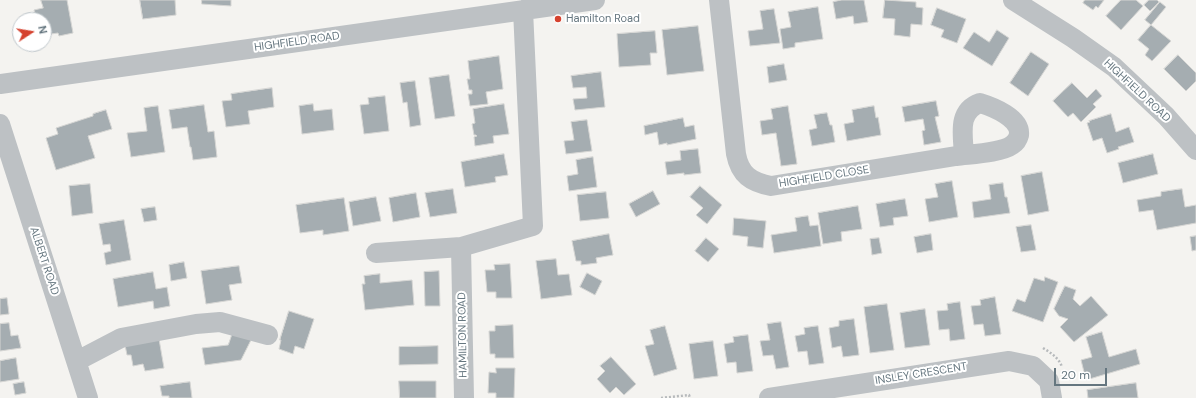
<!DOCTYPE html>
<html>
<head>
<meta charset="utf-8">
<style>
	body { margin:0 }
	#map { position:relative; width:1196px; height:398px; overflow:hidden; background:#f4f3f0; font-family:"DM Sans",sans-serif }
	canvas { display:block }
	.north { position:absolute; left:12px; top:12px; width:40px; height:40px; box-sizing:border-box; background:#fff; border:1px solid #c1c8cc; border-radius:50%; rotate:78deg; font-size:11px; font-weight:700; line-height:16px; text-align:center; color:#65767f }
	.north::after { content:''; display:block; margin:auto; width:14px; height:18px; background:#d5422f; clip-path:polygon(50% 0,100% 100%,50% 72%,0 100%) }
	.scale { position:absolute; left:1054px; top:368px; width:53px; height:18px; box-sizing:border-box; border:2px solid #65767f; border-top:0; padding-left:5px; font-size:12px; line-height:14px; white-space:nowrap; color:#65767f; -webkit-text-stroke:3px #fff; paint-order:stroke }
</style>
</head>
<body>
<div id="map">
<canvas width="1196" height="398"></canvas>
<div class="north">N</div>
<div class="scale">20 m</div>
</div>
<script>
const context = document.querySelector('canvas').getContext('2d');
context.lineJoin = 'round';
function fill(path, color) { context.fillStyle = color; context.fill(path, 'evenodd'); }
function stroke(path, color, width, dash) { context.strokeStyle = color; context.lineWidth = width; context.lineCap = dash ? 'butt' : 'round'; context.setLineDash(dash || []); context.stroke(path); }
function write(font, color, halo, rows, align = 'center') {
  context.font = font + ' "DM Sans",sans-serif'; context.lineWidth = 4; context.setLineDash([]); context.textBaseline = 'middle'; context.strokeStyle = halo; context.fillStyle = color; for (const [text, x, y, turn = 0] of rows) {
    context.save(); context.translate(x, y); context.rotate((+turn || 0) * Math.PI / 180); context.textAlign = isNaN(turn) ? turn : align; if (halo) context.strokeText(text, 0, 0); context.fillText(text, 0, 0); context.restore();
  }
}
const building = new Path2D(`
	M41,0H67L73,33L59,36L58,33L44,35V20H36L34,10L43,8Z
	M140,0H175L176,15L143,19Z
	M202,0H231V6L202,4Z
	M842,0H864L868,22L854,24L853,16L836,19L833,2Z
	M885,0L916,2V7L923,8L922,25L911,24L910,37L894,35L895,19L883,18Z
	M1085,0H1104L1098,8L1096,6L1093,10L1083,3Z
	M1121,0H1136L1143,6L1121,30L1106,16Z
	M1149,0H1157L1159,2L1150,11L1144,5Z
	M1160,2L1166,7L1151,25L1145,20Z
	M818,7L823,39L795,43V47L783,49L780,29L791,27L788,12Z
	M937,8L966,19L957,43L941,37L944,30L931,25Z
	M774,9L780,43L750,46L748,31L763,29L760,11Z
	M1151,25L1171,41L1152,61L1145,55L1149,49L1138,40Z
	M698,26L704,71L667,75L662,30Z
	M997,30L1009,38L992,66L963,48L974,32L989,42Z
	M655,31L657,53H650L651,65L619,67L617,34Z
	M1031,52L1049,64L1028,96L1010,83Z
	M1178,55L1196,73V81L1186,91L1164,69Z
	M499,56L503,89L486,92L488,104L470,106L468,94H472V90H469L467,79H470L468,61Z
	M784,64L787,80L769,83L767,67Z
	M601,72L605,107L575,110L573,99L587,98L586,87L573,88L571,76Z
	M449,75L455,116L435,119L429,78Z
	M415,81L421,125L410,127L407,102L403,103L400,83Z
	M1072,83L1087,98L1096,89L1102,96L1093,104L1096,107L1081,122L1073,113L1068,117L1053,101Z
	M272,88L274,107L248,111L250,124L226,127L222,101L232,100L231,94Z
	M385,96L389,131L364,134L360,105L369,104L368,98Z
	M936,101L939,116L935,117L941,142L924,145L922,131L925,130L923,119L905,122L902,107Z
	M313,104L314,111L332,109L334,130L302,134L299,106Z
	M504,104L509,134L493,136L494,143L475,146L474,137L477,136L476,135H474L472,124L475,123L473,109Z
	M204,105L208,132L214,131L217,157L193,160L191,147H190L187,127L172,129L169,110Z
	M158,106L165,152L131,157L127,133L147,131L144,108Z
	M788,106L797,164L781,166L776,133L762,135L760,121L773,119L771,109Z
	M874,106L876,118L878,117L881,135L847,141L844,124L854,122L852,110Z
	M106,110L112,129L88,136L95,158L56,170L46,138L58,134L56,128L93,116V114Z
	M827,113L830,125H832L835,142L812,146L809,130L817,128L814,115Z
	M1111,114L1116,132L1129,127L1134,142L1118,147L1119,149L1107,153L1102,138L1093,141L1087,123L1090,122L1089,121Z
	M683,118L685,127L694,125L696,139L667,145V143L659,145L657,132L645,135L644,126Z
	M587,120L592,151L566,154L564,141L574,140L571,122Z
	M698,149L701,173L684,175V173L667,175L665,162L681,160L680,151Z
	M504,154L508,175L495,177L496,182L465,187L461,162Z
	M1153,154L1158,174L1123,183L1118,163Z
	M593,157L597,187L569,191L567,176L578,174L576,160Z
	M1042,172L1049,211L1028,215L1021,176Z
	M952,181L958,217L929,222L925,199L938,197L935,184Z
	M1003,183L1005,197H1007L1010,213L974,218L972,202L991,199L989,185Z
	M90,184L93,213L72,216L69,186Z
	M700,186L722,205L707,224L696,215L703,208L690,197Z
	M453,189L457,213L430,217L425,193Z
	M1182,189L1185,207L1196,205V223L1157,230L1153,210L1139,212L1137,200L1161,196V192Z
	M653,191L660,204L636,217L629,204Z
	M606,192L609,218L580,221L577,195Z
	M416,193L420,217L393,222L389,198Z
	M376,197L381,221L353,226L349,202Z
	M344,198L349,231L323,235V230L300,233L296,205Z
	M905,199L908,216L893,218L894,225L880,227L876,204Z
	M858,206L862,229L841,232L842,241L823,244L818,213Z
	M155,207L157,220L144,222L141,209Z
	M808,216L810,226L818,225L821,246L774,253L771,235L797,231L795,218Z
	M734,218L766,221L763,248L747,246L748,237L733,235Z
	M124,220L131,260L106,265L104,253L111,251L110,244L103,245L99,224Z
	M1031,225L1036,250L1021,252L1016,227Z
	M609,234L613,255L596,258L597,263L581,265V261H576L572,241Z
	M931,234L933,250L917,253L914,237Z
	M1196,236V250L1192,251L1190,237Z
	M706,238L719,249L708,262L695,251Z
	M879,238L882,253L872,255L870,239Z
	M556,259L558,275L569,274L572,295L541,299L536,261Z
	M184,262L187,278L171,281L169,265Z
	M510,264L512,298H496V292H487L485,270H495L494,265Z
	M239,266L242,283L229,285L232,300L206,304L201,271Z
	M439,271L440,306H425L424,272Z
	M153,272L156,289L167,287L170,306L154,309L153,301L118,307L113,279Z
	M587,273L602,281L595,295L580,287Z
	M380,274V283L412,280L414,305L365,310L362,284H365L364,276Z
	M1045,277L1058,282L1043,322L1012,311L1017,299L1025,302L1034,278L1044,281Z
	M1065,286L1076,290L1073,299L1080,306L1091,296L1108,315L1074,342L1060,327L1068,319L1059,316L1054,309Z
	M995,297L1001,334L985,336L983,324L974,325L971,306L981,305L980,300Z
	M7,298L9,314L0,315V299Z
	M960,302L965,339L950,341L949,329L939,330L937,311L948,310L947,304Z
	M887,304L894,350L870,353L864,307Z
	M925,309L930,345L905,348L900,313Z
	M289,311L314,319L304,349L295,346L293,354L279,349L281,340H280Z
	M854,319L859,355L843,357L841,346L832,348L829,328L839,326V321Z
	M781,322L789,367L776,369L773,355L763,356L760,341L770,340L767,324Z
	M9,323L11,336L18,335L21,348L0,351V324Z
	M513,325L514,358H495V354H490L489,331H495V326Z
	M665,326L677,369L654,376L645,346L654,344L650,330Z
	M818,326L824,363L809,365L807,351L798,352L795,336L805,334L804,328Z
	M234,329L252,338L241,360L205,365L202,348L228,345Z
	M1102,332L1109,357L1136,349L1140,364L1086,380L1081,360L1092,357L1086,337Z
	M748,335L753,371L737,373L736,362L727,363L724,344L734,342L733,337Z
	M159,339L164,368L145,371L143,364L133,366L131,355H127L125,345Z
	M713,341L718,376L694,379L689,344Z
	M438,346V364L399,365V347Z
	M611,357L636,384L624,395L616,387L610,393L597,379L605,371L600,366Z
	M16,358L19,379L0,382V361Z
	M496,368H515L514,398H496V393H488L489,372L496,373Z
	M399,381H436V398H400Z
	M24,382L26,393L15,395L13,384Z
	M190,382L192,398H169V396H162L160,386Z
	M1136,383L1138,398H1088L1087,390Z`);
fill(building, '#a5adb1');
stroke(building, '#d5d5d3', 1);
stroke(new Path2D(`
	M1043,348C1051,353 1059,358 1062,367
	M661,398L689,395L690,398`), '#b7babc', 2.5, [2, 2]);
stroke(new Path2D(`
	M719,0L736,154C740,175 751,182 771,186C832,176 894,166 956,156C971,154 1001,153 1012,145C1015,143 1018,139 1019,135C1021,118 993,107 980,103C957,111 963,135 964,155
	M1013,0L1073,38L1114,67L1166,116L1196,150
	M0,84L595,0
	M0,124L88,398
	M376,253L461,247
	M77,361L121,338L196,324L220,322L268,335
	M464,398L461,247L533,226L523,10
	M769,398L1009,361L1033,366L1049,381L1052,398`), '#bdc1c4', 20);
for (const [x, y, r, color] of [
	[558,19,4,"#d5422f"]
]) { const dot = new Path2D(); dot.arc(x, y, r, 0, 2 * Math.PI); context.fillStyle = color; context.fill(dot); stroke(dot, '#fff', 1.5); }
write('11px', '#65767f', '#fff', [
	["Hamilton Road",566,19]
], 'left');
write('11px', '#65767f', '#fff', [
	["HIGHFIELD ROAD",297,42,-8],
	["HIGHFIELD ROAD",1137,91,43],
	["HIGHFIELD CLOSE",824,177,-9],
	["ALBERT ROAD",44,261,72],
	["HAMILTON ROAD",463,335,-91],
	["INSLEY CRESCENT",921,374,-9]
]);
</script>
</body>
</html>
